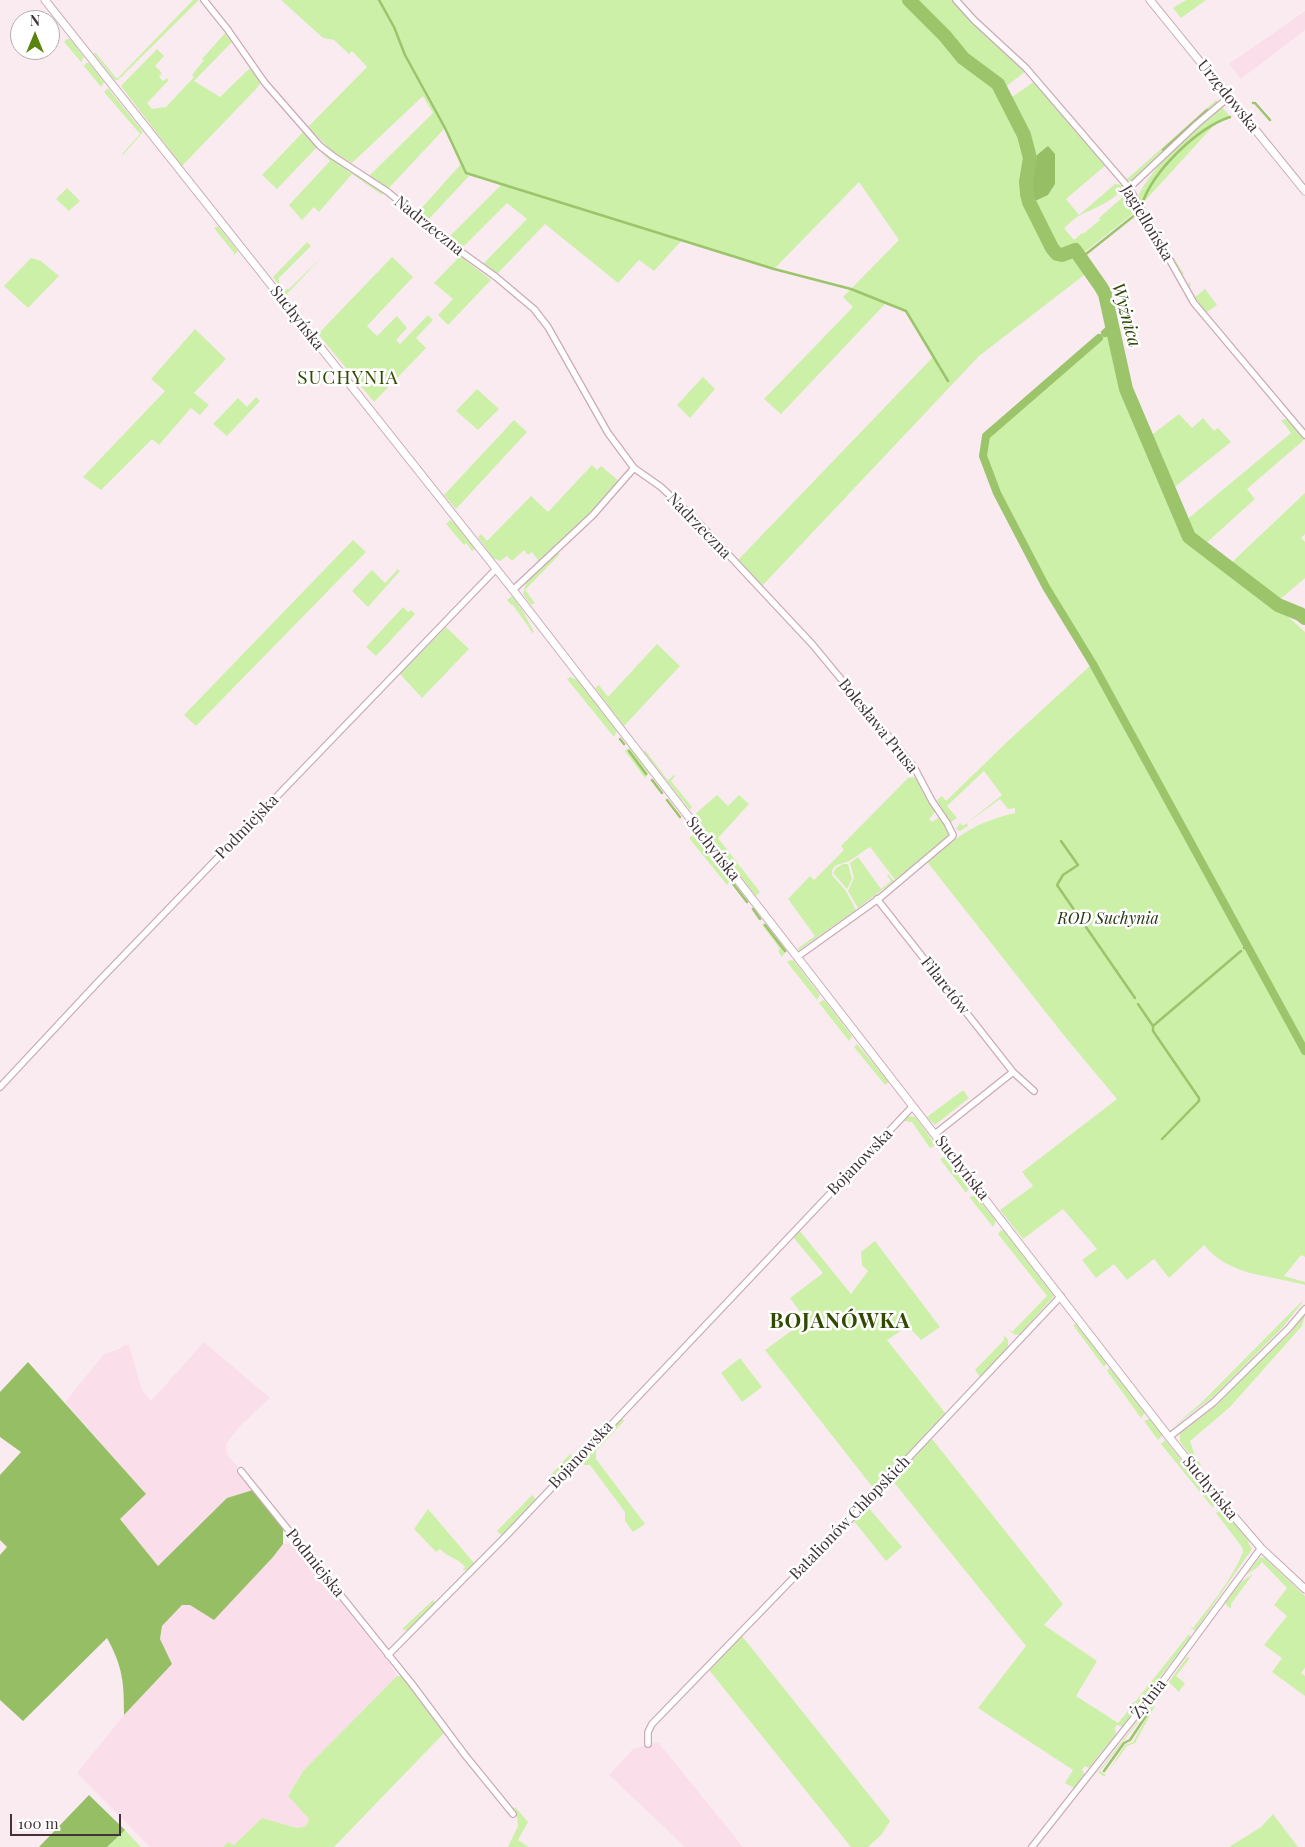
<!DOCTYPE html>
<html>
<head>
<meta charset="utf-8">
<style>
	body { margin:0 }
	#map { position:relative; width:1305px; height:1847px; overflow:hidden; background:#faebf1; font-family:"Playfair Display",serif }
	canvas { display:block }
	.north { position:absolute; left:10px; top:10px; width:50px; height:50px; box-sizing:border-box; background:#fff; border:1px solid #b3adb0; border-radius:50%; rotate:0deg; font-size:14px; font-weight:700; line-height:20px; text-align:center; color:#423339 }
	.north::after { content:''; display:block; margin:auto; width:18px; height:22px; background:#58830c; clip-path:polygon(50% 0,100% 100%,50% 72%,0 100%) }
	.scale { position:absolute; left:10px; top:1814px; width:111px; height:22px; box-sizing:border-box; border:2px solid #423339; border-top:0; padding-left:6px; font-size:15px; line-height:18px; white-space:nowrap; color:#423339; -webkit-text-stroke:4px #fff; paint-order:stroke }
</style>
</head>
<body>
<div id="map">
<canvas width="1305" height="1847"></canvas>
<div class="north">N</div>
<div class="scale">100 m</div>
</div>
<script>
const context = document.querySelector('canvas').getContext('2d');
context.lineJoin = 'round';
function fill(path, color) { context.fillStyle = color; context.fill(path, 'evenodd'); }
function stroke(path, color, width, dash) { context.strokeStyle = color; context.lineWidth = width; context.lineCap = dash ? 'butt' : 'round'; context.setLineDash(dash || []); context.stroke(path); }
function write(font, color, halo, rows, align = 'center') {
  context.font = font + ' "Playfair Display",serif'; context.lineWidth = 5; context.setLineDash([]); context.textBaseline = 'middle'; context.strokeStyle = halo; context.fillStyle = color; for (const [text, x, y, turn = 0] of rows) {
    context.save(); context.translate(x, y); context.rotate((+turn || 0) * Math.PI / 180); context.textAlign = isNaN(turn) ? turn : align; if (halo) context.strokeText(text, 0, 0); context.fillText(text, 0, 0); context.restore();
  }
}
fill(new Path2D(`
	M1305,11V30L1241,79L1229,64Z
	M204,1342L270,1398L242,1424L226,1444L227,1454L241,1471L253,1490L227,1499L159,1567L120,1519L146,1494L65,1402L104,1354L119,1349L125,1345H129L142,1390L151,1401Z
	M295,1543L391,1666L397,1676L303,1771L288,1795L309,1819L306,1826L298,1828L262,1818L234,1845L228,1842L223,1847H150L77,1773L124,1715L172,1664L160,1639L162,1626L177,1610L182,1605H190L273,1557L283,1544Z
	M658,1742L743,1847H685L609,1775L633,1749Z`), '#fadfea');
fill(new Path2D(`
	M193,0H199L118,80H115L94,54L95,52L117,79Z
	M281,0H953L1026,71L1003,89L1009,99L1035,81L1106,165L1066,199L1079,215L1115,184L1122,185C1121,200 1088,210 1077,217C1072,220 1068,225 1064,228L1074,240L1082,233L1083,234L1100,220L1099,218L1124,196L1132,198L1139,209L1082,254L1092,269L979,356L762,586L738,560L933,357L906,311L886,303L781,414L764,399L853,307L843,297L899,240L859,182L774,269L682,240L654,271L639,260L618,283L545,224L497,274H495L482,265L527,219L507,203L461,249L447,239L501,185L466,173L445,128L388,189L369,176L433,113L423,96L352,163L333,152L308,127L367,67L352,51L349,54L334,40L323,38Z
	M1186,0H1206L1181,18L1173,8Z
	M225,33L232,42L194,81L220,97L250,68L261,82L257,88L182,166L121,86L157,49L164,56L155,66L162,73L159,77L163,81L167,78L169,80L147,103L152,109L166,107L194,77L192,75L204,60L202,59Z
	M67,39H70L84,57L81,62L64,42Z
	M86,63H89L104,82L101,87L84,66Z
	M108,88L143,132L123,155L122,154L140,134L104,92Z
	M1216,100L1218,102L1133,182L1126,180L1116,170V168L1127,179Z
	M1222,107L1231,118L1217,122L1142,204L1162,239L1184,274H1180L1139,199L1138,196C1152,168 1195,123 1222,107Z
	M285,112L317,147L277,189L262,175L303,132Z
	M319,150L349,170L348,172L354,173L383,193L382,195L352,174L319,212L314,207L302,220L289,205L330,161Z
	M461,164L465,174L469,176L428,220L418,212Z
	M67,188L80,201L69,211L56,199Z
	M218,226L238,251L233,256L234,253L214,228Z
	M427,230L491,280L448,325L438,315L453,299L434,283L458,258L425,231Z
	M307,242L311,246L278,279L284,289H289L322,257L286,295L273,277Z
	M392,257L413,277L367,326L377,336L397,316L407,328L396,340L400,344L428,315L433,320L416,338L426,348L374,402L318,334Z
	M31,258L41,261L59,276L28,308L4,286Z
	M1189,282L1191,285L1189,287L1195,297L1205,289L1217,305L1207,312H1205L1188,287Z
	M1110,328L1124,392L1187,538L1220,561L1275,605L1305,632V1046L1120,714L1118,715L1305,1053V1257L1301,1255L1284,1276L1305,1282V1285C1269,1275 1229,1276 1204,1245L1169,1278L1154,1259L1127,1280L1114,1264L1096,1278L1082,1260L1097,1249L1063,1209L1023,1239L1000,1210L1033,1186L1022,1172L1117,1099L1066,1038L928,863L926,862C957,837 975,822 1015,813V808L1008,809L1000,799L967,823L968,826L960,831L956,829L960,823L963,826L1002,795L984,771L947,806L957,818L950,823L937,800L942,796L946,801L1007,742L1092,664L1046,587L997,493L983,456L986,436Z
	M195,329L226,359L194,393L209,405L200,415L191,408L159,445L152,439L101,490L83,477L165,391L151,379Z
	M703,377L715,389L690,418L677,405Z
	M477,389L499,409L478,430L456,411Z
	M256,397L260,401L227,436L213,424L238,398L247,407Z
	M1179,414L1192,428L1203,418L1214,431L1218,428L1231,442L1171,490L1149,437Z
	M1287,419L1305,439L1247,489L1255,499L1204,545L1191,536L1184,522L1291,433L1281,420Z
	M514,420L527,432L456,509L444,495Z
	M592,465L597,470L601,466L620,482L592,514L538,563L536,562L538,560L532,552L528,555L524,550L512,561L507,556L500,561L493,558L478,537L481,534L487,541L531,496L548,512Z
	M1305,493V534L1301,538L1305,542V578L1277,602L1230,564Z
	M450,520L455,523L475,549L472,551L466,543L464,545L446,524Z
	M353,540L366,552L196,726L184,715Z
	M556,553L560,554L525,590L535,603L531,605L523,594L526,583Z
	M398,569L400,571L368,607L352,591L372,570L385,583Z
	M512,596L524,613L534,632L532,633L528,626L512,604L511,605L507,600Z
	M403,607L408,612L411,610L415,614L376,656L366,647Z
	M446,627L469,649L422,698L400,674Z
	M657,644L680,666L624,726L595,688L599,685L608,697Z
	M570,677L578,680L617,731L614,737L567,679Z
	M628,748H630L649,773L645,778L625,751Z
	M645,750L668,780L674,775L675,776L671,781L692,807L690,810L644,752Z
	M913,777L917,779L936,811L929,819L932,822L938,818H942L948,831V838L896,881L870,847C863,851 856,857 849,861C841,865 831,863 832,875L846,891L856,910L799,950L797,949L815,936L788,899L810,876L814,880L844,850L841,846L908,778Z
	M717,795L728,806L739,795L749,804L718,838L760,892L756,896L693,816Z
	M697,834L731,879L727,885L689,838L693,835Z
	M858,857L881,889L891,881L887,875L888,874L894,881L858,908L848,891L854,878L850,863Z
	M843,864H848L852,879L847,889L833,873L836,868Z
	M764,923L786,951L782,957L778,951L780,949L762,925Z
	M790,960L794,961L820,995L817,1000L787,962Z
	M823,1000L825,1001L852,1036L849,1041L819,1003Z
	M857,1044L889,1082L885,1085L854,1047Z
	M963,1090L969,1098L935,1125L927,1117Z
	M906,1116L915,1117L935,1144V1146L930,1148L912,1122L904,1121L851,1176Z
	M944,1157L952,1168H954L969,1188L966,1193L940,1159Z
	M971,1196H976L996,1221L993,1227L970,1198Z
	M799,1230L851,1294L868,1271L862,1265L861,1252L875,1241L940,1327L921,1340L908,1326L887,1340L946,1414L874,1489L765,1350L806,1320L790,1298L823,1273L793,1237Z
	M1001,1230L1004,1231L1054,1296L1020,1334L1016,1335L1009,1331L1010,1330L1012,1332L1047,1296L998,1234Z
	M1301,1302L1302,1303L1283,1327L1214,1396L1172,1428L1201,1403Z
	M1305,1315L1302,1326L1230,1407L1190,1441L1194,1453L1201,1465L1199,1466L1180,1442V1433L1217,1405L1247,1373L1289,1334Z
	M1076,1324L1107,1363L1104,1367L1073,1325Z
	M1004,1335L1008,1340V1348L980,1377L975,1370L1004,1340Z
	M740,1358L762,1387L742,1402L721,1373Z
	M1109,1368L1111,1369L1145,1411V1413L1141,1418L1107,1371Z
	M621,1417L624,1421L596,1451V1459L645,1524L633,1532L625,1521V1512L590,1465H584L582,1460Z
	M1148,1419H1151L1163,1435L1158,1440L1144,1421Z
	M593,1429L596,1431V1435L557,1477L550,1476L570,1454L572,1456H576L594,1435L595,1431Z
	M929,1439L933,1440L1063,1604L1044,1625L1097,1661L1076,1696L1118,1723L1128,1711L1127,1708L1133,1713L1122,1727L1117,1725L1115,1728L1116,1734L1089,1768L1085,1766L1082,1770L1085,1774L1074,1788L1065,1783L1073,1770L978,1708L1026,1646L892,1480V1478Z
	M1165,1440L1215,1502L1213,1508L1161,1444Z
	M532,1495L536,1499L502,1536L497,1531Z
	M867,1506L902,1547L886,1561L853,1520Z
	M428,1509L475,1564L469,1570H464L463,1569L465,1567C458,1558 447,1557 440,1549L436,1552L414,1529Z
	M1220,1510H1223L1249,1541L1248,1542L1252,1549L1195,1631L1189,1626L1193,1628C1211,1604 1232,1580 1243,1552L1242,1547L1216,1513Z
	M1260,1557L1265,1558L1305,1596V1668L1301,1673L1305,1676V1696L1272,1672L1282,1658L1264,1645L1287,1616L1274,1605L1287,1588L1262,1562L1258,1567L1246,1575Z
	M1253,1574L1231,1604V1609L1226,1605V1602L1241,1582Z
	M433,1600L436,1604L408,1631L402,1629Z
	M1189,1634L1191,1637L1137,1707L1133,1706L1132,1703L1135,1702Z
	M742,1636L890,1821L882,1834L868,1847H851L709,1670Z
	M1187,1657L1190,1658L1176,1676L1185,1683L1179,1692L1169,1682Z
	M397,1676H402L445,1732L334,1847H223L228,1842L234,1845L262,1818L297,1828L306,1826L309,1819L288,1796L303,1771Z
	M1151,1704L1155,1706L1135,1743L1127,1746L1108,1772L1125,1745L1133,1742L1150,1712L1147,1711L1100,1771L1106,1775L1104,1777L1098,1772Z
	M515,1807L528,1822L518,1840L529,1847H508L518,1826L517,1817L512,1810Z
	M1273,1814L1298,1847H1229L1261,1827Z
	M125,1830L141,1847H107Z`), '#cdf0a9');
fill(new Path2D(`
	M1048,146L1055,154V184L1048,195L1035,201L1031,190L1037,155Z
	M28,1362L146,1494L120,1519L158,1566L227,1498L253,1490L283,1527V1544L273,1557L214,1620L190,1605H182L162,1626L160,1639L172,1664L124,1715C124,1683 123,1667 107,1638L23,1721L0,1700V1555L7,1547L0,1540V1475L21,1452L0,1437V1392Z
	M89,1795L125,1830L107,1847H39Z`), '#96bf65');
stroke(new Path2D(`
	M379,0L394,27L405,55L445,128L466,173L774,269L851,289L906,311L948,381
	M1253,103H1255L1270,120
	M1163,150L1207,110
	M1142,204C1153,171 1197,128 1230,117
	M1081,258L1140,211
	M620,739L624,744
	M629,751L646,774
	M652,780L662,793
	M667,800L680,817
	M685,823L689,827
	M696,836L747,902
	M1061,841L1078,865L1063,875L1057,885L1135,998
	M753,909L760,919
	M765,925L785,951
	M1244,948L1247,945
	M1138,1004L1153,1026
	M1162,1139L1199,1101V1098L1153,1031V1026L1241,951
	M1104,1771L1124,1743L1130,1740L1148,1713`), '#9bc46b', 2.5);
stroke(new Path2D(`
	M1105,333L1112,327
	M1099,338L986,436L983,456L997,493L1046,587L1093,664L1305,1051`), '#9bc46b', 8);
stroke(new Path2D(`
	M909,0L945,36L963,58L998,84L1001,90L1024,135L1030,158L1026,182L1027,194L1029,202L1052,248L1057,254L1062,255L1075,250L1101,287L1105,294L1126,389L1189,537L1278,605L1300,614L1305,618`), '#9bc46b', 14);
const minor = new Path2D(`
	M204,0L228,30L265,83L320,146L333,156L388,192L446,241L496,277L534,309L548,327L608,433L634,468L661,487L697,521L812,644L914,767L932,801L947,823L953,835L952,837L881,897L797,957
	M956,0L974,20L1026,68L1129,188L1194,303L1305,435
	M1129,188L1197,124L1229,97
	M513,590L593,515L634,468
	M877,899L1013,1072L1034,1091
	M0,1087L98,982L496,569
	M935,1134L1013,1072
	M1169,1437L1214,1402L1289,1328L1305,1309
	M241,1471L412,1684L465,1755L513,1814
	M388,1655L507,1535L912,1107
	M648,1744V1732L652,1724L864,1505L1061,1296
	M1032,1847L1163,1681L1261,1548`);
const tertiary = new Path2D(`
	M45,0L513,590L1169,1437L1218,1498L1261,1548L1305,1589
	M1150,0L1305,191`);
stroke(minor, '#cda9b8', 8);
stroke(tertiary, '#cda9b8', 9);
stroke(minor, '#fff', 5.5);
stroke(tertiary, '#fff', 7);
write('16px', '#423339', '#fff', [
	["Urzędowska",1228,96,51],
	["Jagiellońska",1147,223,59],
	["Nadrzeczna",429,226,39],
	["Suchyńska",297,318,52],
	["Nadrzeczna",699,526,46],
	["Bolesława Prusa",878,726,51],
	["Podmiejska",247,827,-46],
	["Suchyńska",713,849,52],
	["Filaretów",945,986,52],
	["Bojanowska",860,1162,-46],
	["Suchyńska",962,1168,52],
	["Bojanowska",581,1455,-47],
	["Suchyńska",1210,1488,51],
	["Batalionów Chłopskich",850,1518,-46],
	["Podmiejska",315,1563,51],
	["Żytnia",1149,1699,-52]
]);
write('italic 16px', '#283814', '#fff', [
	["ROD Suchynia",1108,919]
]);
write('italic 18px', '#2e4704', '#fff', [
	["Wyżnica",1126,315,74]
]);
context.letterSpacing = '1px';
write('19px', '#304a00', '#fff', [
	["SUCHYNIA",348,378]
]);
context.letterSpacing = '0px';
context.letterSpacing = '1px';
write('bold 21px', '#304a00', '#fff', [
	["BOJANÓWKA",840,1321]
]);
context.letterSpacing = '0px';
</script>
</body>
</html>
